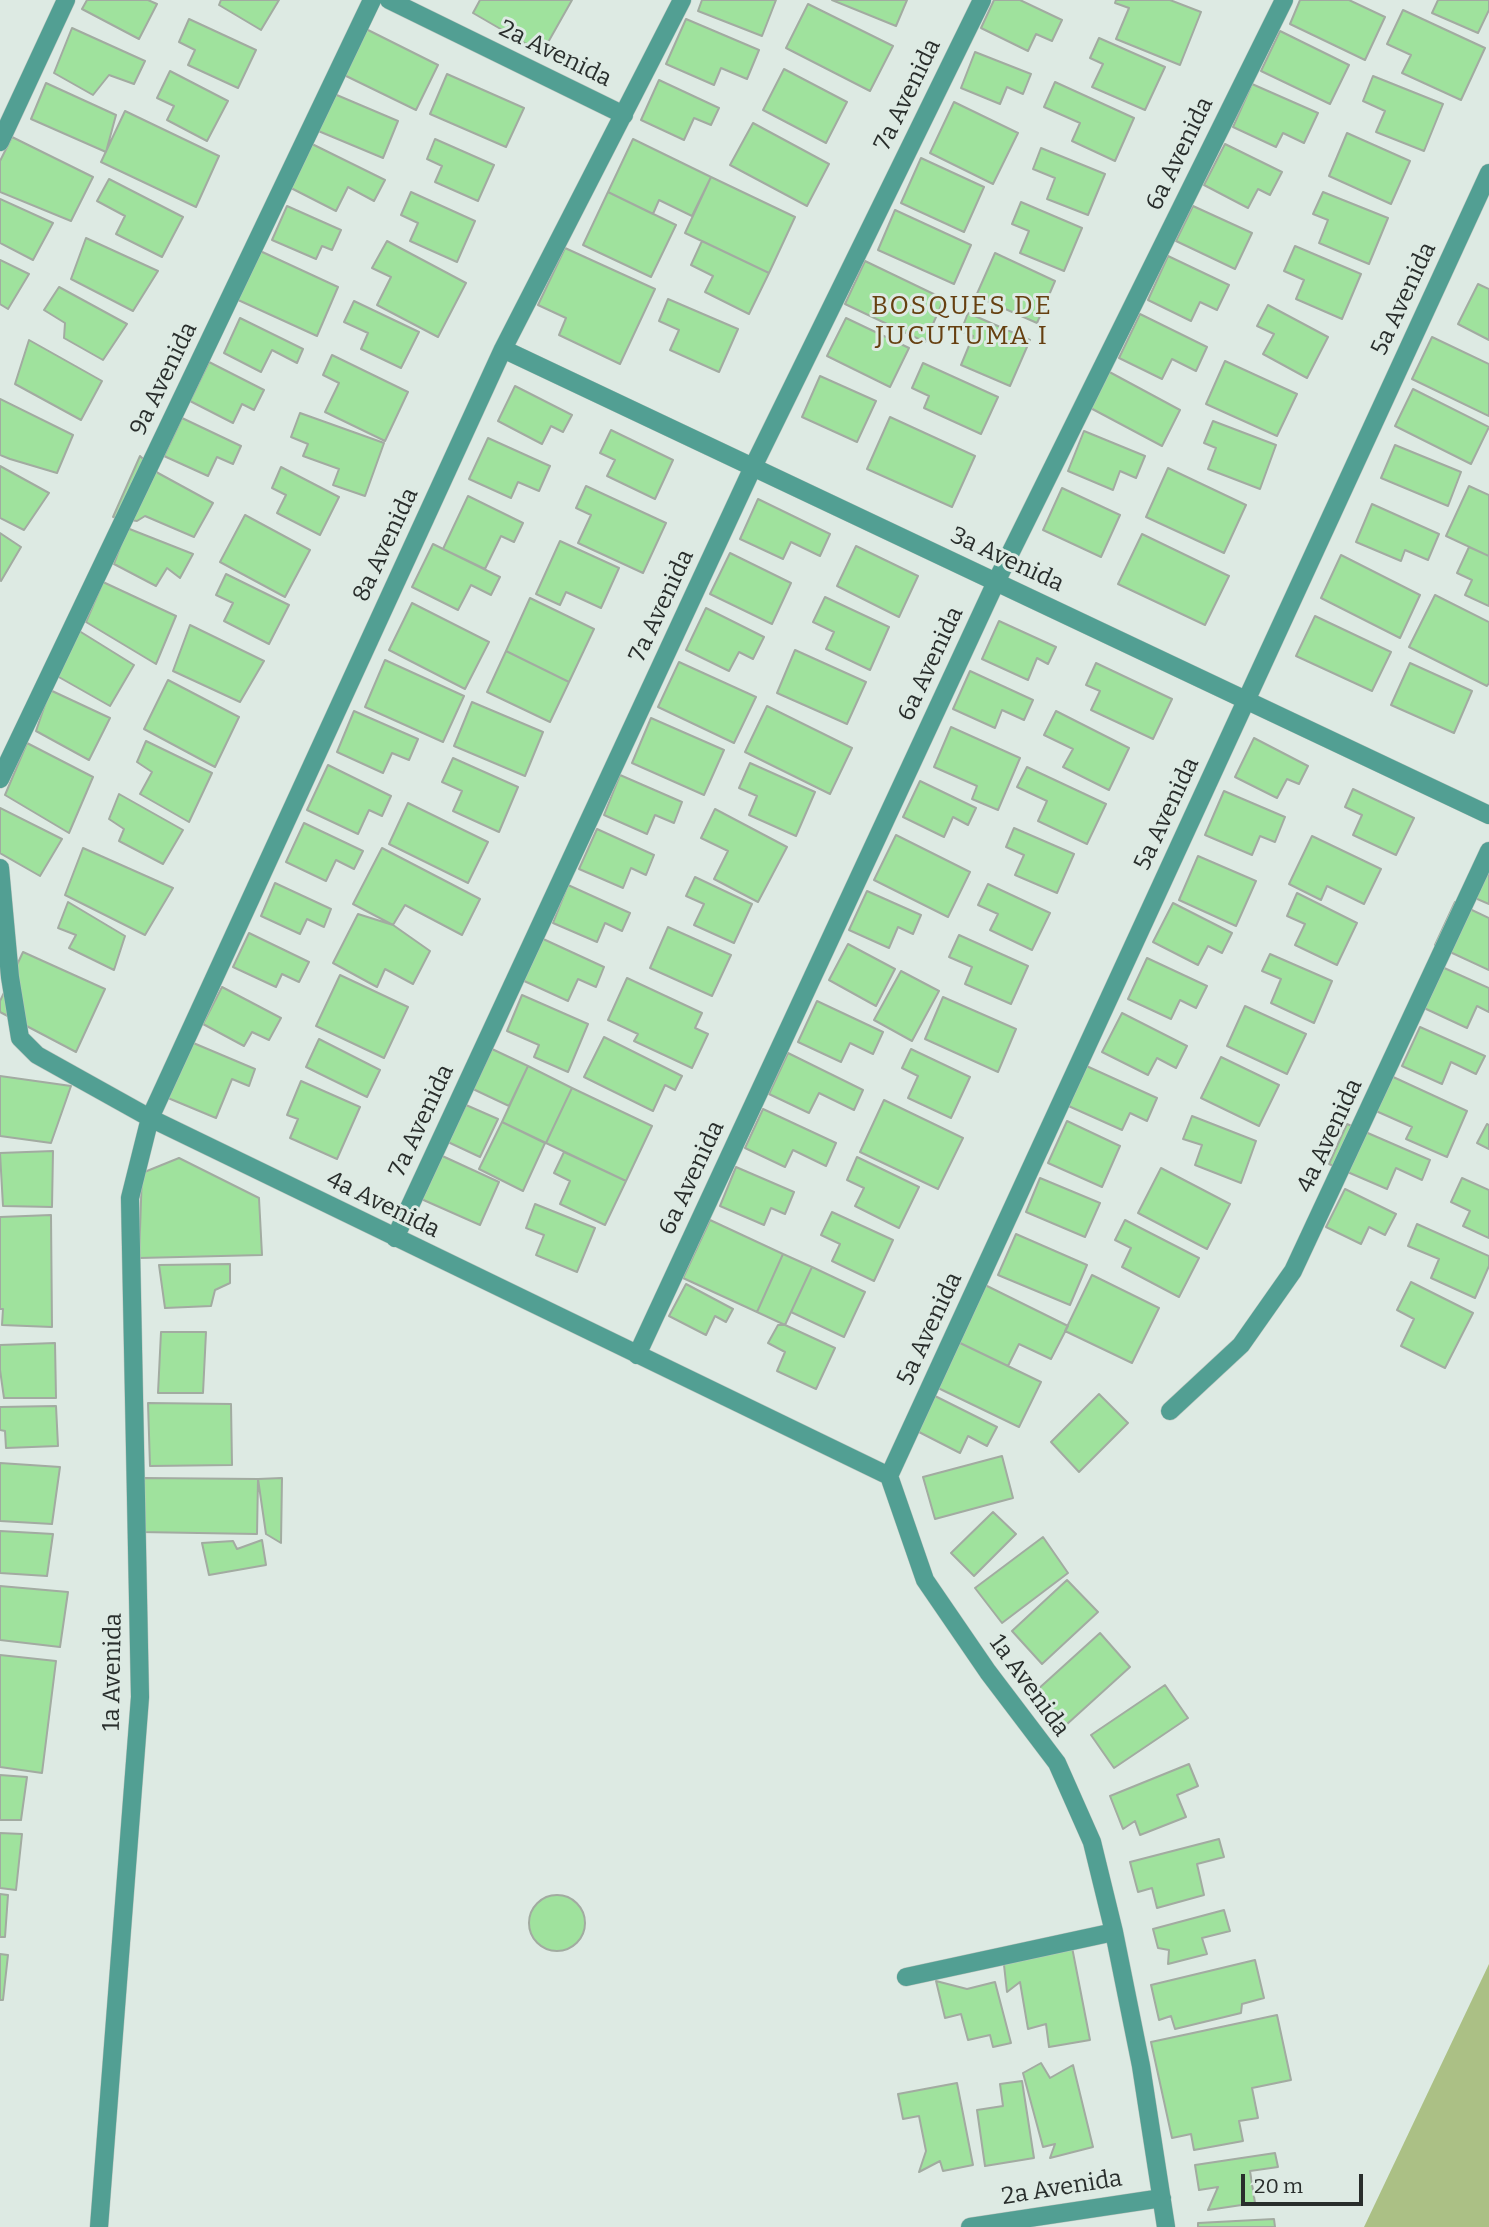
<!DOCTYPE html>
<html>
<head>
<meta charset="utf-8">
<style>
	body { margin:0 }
	#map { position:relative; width:1489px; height:2227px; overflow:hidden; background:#ddeae3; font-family:Bitter,serif }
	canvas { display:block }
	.scale { position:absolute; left:1241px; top:2174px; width:122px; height:32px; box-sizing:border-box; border:4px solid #292e2c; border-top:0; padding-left:9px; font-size:21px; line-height:24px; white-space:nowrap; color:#292e2c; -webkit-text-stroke:5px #ddeae3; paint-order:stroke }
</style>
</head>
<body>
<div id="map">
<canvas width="1489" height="2227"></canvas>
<div class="scale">20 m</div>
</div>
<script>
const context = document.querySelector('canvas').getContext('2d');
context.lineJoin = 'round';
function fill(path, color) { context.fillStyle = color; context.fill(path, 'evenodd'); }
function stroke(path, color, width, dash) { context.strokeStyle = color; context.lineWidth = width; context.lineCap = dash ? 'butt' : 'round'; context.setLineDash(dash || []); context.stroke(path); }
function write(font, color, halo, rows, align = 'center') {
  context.font = font + ' Bitter,serif'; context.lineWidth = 6; context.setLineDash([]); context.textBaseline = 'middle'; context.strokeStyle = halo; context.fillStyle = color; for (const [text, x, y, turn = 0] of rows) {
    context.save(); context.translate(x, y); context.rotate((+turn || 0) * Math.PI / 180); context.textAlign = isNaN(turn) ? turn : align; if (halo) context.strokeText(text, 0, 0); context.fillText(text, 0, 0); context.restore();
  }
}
fill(new Path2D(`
	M1489,1964V2227H1364Z`), '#abc085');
const building = new Path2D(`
	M87,0H148L157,4L139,39L82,9Z
	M221,0H279L261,30L219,5Z
	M480,0H572L542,53L473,13Z
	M702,0H776L762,36L698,11Z
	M832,0H907L896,26Z
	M994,0H1020L1062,20L1052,41L1036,34L1028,51L981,28Z
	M1116,0H1170L1201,12L1180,65L1116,39L1129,8L1115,3Z
	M1300,0H1349L1385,17L1365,60L1290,24Z
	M1438,0H1489V10L1478,33L1432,13Z
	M808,4L893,46L870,91L786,48Z
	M1403,10L1485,48L1461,100L1402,73L1411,55L1387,44Z
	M189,19L256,50L238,88L188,65L195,50L179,42Z
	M686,19L759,50L747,79L721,68L714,85L666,64Z
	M72,28L145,61L134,84L109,75L93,95L54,73Z
	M364,28L438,65L416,110L342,74Z
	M1280,31L1349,65L1330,104L1261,71Z
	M1099,38L1165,67L1145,110L1092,87L1103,64L1090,58Z
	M975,52L1031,74L1023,94L1007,87L1000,104L961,88Z
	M784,69L847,102L826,143L763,110Z
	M170,71L228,101L207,141L167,120L174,106L157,98Z
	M447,74L524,108L506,147L430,114Z
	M1373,76L1443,104L1424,151L1376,132L1385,111L1363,101Z
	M659,80L719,108L711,125L694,118L684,140L641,120Z
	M1055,82L1134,118L1115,161L1072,141L1080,123L1044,107Z
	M46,83L116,115L106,152L31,119Z
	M1252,84L1318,113L1304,143L1283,133L1276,147L1233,127Z
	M332,93L398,121L383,158L316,130Z
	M954,102L1018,133L993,184L930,153Z
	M125,111L219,156L196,207L101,162Z
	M753,123L829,164L807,206L730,165Z
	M1347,133L1410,161L1391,204L1329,176Z
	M12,137L93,177L71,221L0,192V161Z
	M435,139L494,165L478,201L435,182L442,166L427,159Z
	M633,139L711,177L692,216L659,200L653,214L608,192Z
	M310,143L385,180L374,201L348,187L336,211L289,187Z
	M1225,144L1282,172L1270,195L1258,189L1248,208L1204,185Z
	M1041,148L1105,174L1088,215L1047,199L1055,178L1033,169Z
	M921,158L984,187L964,232L901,203Z
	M711,177L795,217L769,273L685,233Z
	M109,179L183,217L162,257L116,234L125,216L97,201Z
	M411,192L475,221L457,262L410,241L418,223L401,215Z
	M608,192L676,225L651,277L583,245Z
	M1323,192L1388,218L1369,264L1319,243L1328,220L1313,214Z
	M0,199L53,223L33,260L0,243Z
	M1021,202L1082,228L1064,271L1020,253L1029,231L1012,224Z
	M287,206L341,230L332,250L322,246L316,259L272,240Z
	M1193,206L1252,233L1235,269L1176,241Z
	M895,210L971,245L954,284L878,250Z
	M86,238L158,271L133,311L71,279Z
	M387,241L466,283L438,337L377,305L391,277L372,268Z
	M702,241L769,273L749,314L705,292L713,276L691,265Z
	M1295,246L1361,274L1342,319L1296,299L1304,280L1284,271Z
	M565,248L655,289L620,364L559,335L566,318L538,305Z
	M258,250L338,287L317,336L236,299Z
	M995,253L1055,281L1037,323L976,296Z
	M1168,256L1229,285L1217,310L1200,302L1191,321L1148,300Z
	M0,260L29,274L8,309L0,304Z
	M865,261L944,299L925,342L845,304Z
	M1478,284L1489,289V340L1458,324Z
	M59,287L127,324L103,360L64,338L65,323L44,310Z
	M668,299L738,329L719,372L670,350L679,330L659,321Z
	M354,301L419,332L401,368L361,349L368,333L344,322Z
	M1268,305L1328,337L1307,378L1263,354L1274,334L1257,326Z
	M968,313L1030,340L1010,386L961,365L973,336L961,331Z
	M1140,314L1207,347L1196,371L1172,359L1162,379L1119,358Z
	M240,318L303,349L297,363L272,350L261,372L224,353Z
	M846,318L909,348L890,387L827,356Z
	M1432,337L1489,364V416L1412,379Z
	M29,340L102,381L81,420L15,384Z
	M332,355L408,392L385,441L325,412L339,383L323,375Z
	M1225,361L1297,394L1277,436L1206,404Z
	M209,362L264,390L254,410L242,404L233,423L190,401Z
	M923,363L998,397L981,434L924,408L929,396L912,388Z
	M1102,368L1180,410L1162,446L1083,404Z
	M820,376L876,401L857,442L802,417Z
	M515,386L572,415L563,432L551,426L542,444L498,421Z
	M1413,389L1489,427L1471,464L1395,426Z
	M0,399L73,435L57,473L10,459L0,455Z
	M300,413L384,443L365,496L333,485L339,469L303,456L308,444L291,437Z
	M890,417L975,456L952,507L867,469Z
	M182,418L241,446L233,464L217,457L208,476L164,456Z
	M1213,421L1276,445L1260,489L1208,469L1216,448L1204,443Z
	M611,430L673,460L655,499L607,476L615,460L600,453Z
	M1084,431L1145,456L1136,478L1120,471L1113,490L1068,471Z
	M488,438L550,466L539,491L518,482L511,498L469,479Z
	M1395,445L1461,472L1448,506L1381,478Z
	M140,456L158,473L213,503L194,537L145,516L137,521L113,517Z
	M0,466L49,493L24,530L0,518Z
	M281,467L339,497L320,535L277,513L286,495L272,488Z
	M1168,468L1246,505L1224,553L1146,517Z
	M586,486L666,523L643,573L578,543L591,515L576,508Z
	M1469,486L1489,495V556L1446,536Z
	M1062,488L1120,515L1101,557L1043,530Z
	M468,496L523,523L514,542L501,536L485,569L443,549Z
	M758,499L830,534L820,556L791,542L783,559L740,539Z
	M1372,504L1439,534L1428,560L1405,550L1401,561L1356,542Z
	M245,515L310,550L285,597L220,562Z
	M127,528L193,554L180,578L167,568L156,586L114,564Z
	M0,533L21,547L1,581L0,580Z
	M1142,534L1229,576L1205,625L1118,584Z
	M560,541L619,568L601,608L566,592L560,605L536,594Z
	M433,544L500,577L491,595L471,585L458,610L412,587Z
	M856,546L918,576L899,617L837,586Z
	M1469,547L1489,556V606L1465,595L1472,580L1457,573Z
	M730,553L791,583L772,624L710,594Z
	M1341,555L1420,595L1400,638L1321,598Z
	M226,574L289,605L269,644L224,621L233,603L216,595Z
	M103,582L176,616L156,664L86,622Z
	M1435,595L1489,622V683L1487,686L1409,647Z
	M825,597L889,627L870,670L826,649L834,632L813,622Z
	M530,598L594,629L569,682L506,651Z
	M412,603L489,642L465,689L389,650Z
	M706,608L764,637L753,659L739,652L729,671L686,650Z
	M1315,616L1391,652L1372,691L1296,656Z
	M999,621L1056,647L1048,664L1037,658L1028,680L982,659Z
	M190,625L264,661L240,702L173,671Z
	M76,629L134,665L110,706L57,676Z
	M795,650L866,682L847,724L777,693Z
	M506,651L569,682L550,722L487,692Z
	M385,660L464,696L443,742L365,707Z
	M679,662L756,697L734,743L658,707Z
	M1096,663L1172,699L1153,739L1091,710L1100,691L1086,685Z
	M1410,663L1472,691L1454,733L1391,705Z
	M970,671L1033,700L1024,720L1002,710L995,728L953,709Z
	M168,680L239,717L215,767L144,729Z
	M50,690L110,718L89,760L36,731Z
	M472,702L543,732L525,776L454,746Z
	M767,706L852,748L830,794L745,752Z
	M354,711L418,739L409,760L392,753L383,773L337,752Z
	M1056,711L1129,748L1109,790L1063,767L1073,749L1044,735Z
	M651,718L724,750L704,795L632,763Z
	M951,727L1020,758L998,810L972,799L977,786L934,767Z
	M1254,738L1308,766L1299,784L1287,779L1277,798L1235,777Z
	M146,741L212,773L189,822L140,794L152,772L137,762Z
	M27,743L93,777L69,833L5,795Z
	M453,758L518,787L499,832L453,811L462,791L442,782Z
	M750,763L815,792L796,836L749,815L757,796L739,788Z
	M328,765L391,796L382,816L369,810L358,834L307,810Z
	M1027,767L1106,804L1087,844L1038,821L1047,801L1017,787Z
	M620,775L682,802L674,823L655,815L647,834L604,815Z
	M920,781L976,808L968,825L953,817L944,837L903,817Z
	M1353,789L1414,818L1396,855L1353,835L1362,815L1345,807Z
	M1224,791L1285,817L1275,842L1260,836L1252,855L1205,835Z
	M119,794L183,830L163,864L119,841L124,829L109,819Z
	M408,803L488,842L468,883L389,844Z
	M0,808L62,839L40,876L0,853Z
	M715,809L787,847L758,902L714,879L728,851L701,838Z
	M304,823L363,851L354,869L336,860L326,881L286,862Z
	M1014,828L1074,854L1057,893L1015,875L1024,855L1006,847Z
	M597,829L654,855L646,875L631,868L623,888L579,869Z
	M896,835L970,872L948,917L874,880Z
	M1312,836L1381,869L1364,904L1327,886L1321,900L1289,884Z
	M83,848L173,888L145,935L65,895Z
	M382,848L480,899L462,935L405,905L393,925L353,904Z
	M1198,856L1256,881L1236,926L1179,900Z
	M1489,864V904L1475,898Z
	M695,877L752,904L734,943L694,925L704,904L686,896Z
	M275,883L331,909L324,927L307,919L300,934L261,916Z
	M988,884L1050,913L1032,950L990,930L998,914L978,905Z
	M568,885L630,913L622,931L605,923L597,942L553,923Z
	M867,891L921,915L913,934L898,927L889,948L849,930Z
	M1297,893L1357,923L1337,965L1295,945L1305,924L1287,916Z
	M68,902L125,936L114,970L69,948L76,935L58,928Z
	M1455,902L1489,918V970L1435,945Z
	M1173,903L1232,933L1222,953L1208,946L1198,965L1153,942Z
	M358,914L393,925L430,951L413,984L385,969L377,987L333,963Z
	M668,927L731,955L712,996L650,968Z
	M249,933L309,962L299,982L282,974L276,987L233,967Z
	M959,935L1028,966L1011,1004L965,984L972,967L949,957Z
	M541,938L604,967L596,987L578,979L568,1001L522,980Z
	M848,944L895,969L876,1006L829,980Z
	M23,952L105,989L76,1052L0,1012V1001Z
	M1270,954L1332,981L1314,1023L1271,1003L1281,979L1262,971Z
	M1147,958L1207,986L1196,1008L1180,1000L1171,1019L1128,999Z
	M1442,967L1489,988V1012L1477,1006L1467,1028L1424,1008Z
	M901,971L939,991L912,1041L874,1020Z
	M340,975L408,1007L384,1058L316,1026Z
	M627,978L702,1013L695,1028L708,1034L692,1068L634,1041L638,1034L608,1020Z
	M222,987L281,1018L269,1040L252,1032L244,1046L203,1024Z
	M522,995L588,1024L568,1072L534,1057L539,1045L507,1031Z
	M943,997L1016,1029L998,1072L925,1039Z
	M817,1001L883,1032L873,1054L850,1043L841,1062L798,1042Z
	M1245,1006L1306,1034L1287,1074L1227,1046Z
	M1122,1013L1187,1046L1176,1068L1157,1058L1148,1075L1102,1052Z
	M1420,1027L1485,1056L1476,1074L1451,1062L1442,1084L1402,1066Z
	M604,1037L682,1076L675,1090L665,1085L653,1111L584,1077Z
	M319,1039L380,1070L367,1097L306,1067Z
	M191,1042L255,1069L249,1086L232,1079L216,1118L168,1098Z
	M492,1049L528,1066L509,1106L473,1089Z
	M911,1049L970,1077L951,1118L908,1098L918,1076L902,1068Z
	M788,1053L863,1090L854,1110L819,1093L809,1113L769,1094Z
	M1221,1057L1279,1085L1259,1126L1201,1098Z
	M1082,1064L1157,1098L1147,1121L1130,1113L1122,1130L1064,1104Z
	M528,1066L572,1088L546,1143L502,1122Z
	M0,1076L71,1086L51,1143L0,1136Z
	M1391,1076L1467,1111L1447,1157L1406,1139L1412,1127L1376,1111Z
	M301,1081L360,1107L337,1159L290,1138L298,1119L287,1115Z
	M572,1088L652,1126L626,1181L546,1143Z
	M884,1100L963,1138L938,1189L860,1152Z
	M466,1105L498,1119L480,1157L448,1142Z
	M763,1109L836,1143L826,1166L793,1150L785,1167L745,1148Z
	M1192,1116L1256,1141L1241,1183L1195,1165L1202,1145L1183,1139Z
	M1067,1121L1120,1146L1102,1187L1048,1163Z
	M502,1122L545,1143L523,1191L479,1169Z
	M1347,1124L1430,1160L1422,1180L1396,1168L1387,1189L1329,1164Z
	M1487,1124L1489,1125V1149L1477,1143Z
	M53,1151L52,1207L3,1206L0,1153Z
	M564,1152L626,1181L605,1225L560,1204L570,1181L554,1173Z
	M438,1154L499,1182L480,1225L419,1198Z
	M857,1157L919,1187L899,1228L855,1206L864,1188L847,1180Z
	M179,1158L259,1198L262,1255L139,1258L142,1173Z
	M736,1167L794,1192L785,1214L771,1208L764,1225L720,1206Z
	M1161,1168L1230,1204L1207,1249L1138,1213Z
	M1040,1178L1100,1203L1085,1237L1026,1212Z
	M1462,1178L1489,1190V1238L1463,1226L1470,1211L1451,1202Z
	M1345,1189L1396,1214L1385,1235L1369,1227L1361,1244L1326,1227Z
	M535,1204L595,1228L577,1272L536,1255L544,1235L526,1228Z
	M832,1212L893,1240L874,1281L832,1261L840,1244L821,1235Z
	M51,1215L52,1327L2,1325L3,1309H0V1217Z
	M710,1220L783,1254L757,1312L683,1278Z
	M1125,1220L1199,1258L1179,1297L1122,1267L1131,1248L1115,1240Z
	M1417,1224L1489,1256V1266L1475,1298L1431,1278L1439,1259L1408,1246Z
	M1016,1234L1087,1265L1070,1305L998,1275Z
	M783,1254L812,1267L785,1325L757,1312Z
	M230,1264V1283L215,1290L211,1306L165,1308L159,1265Z
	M812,1267L865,1292L844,1337L791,1312Z
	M1092,1275L1159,1308L1132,1363L1065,1331Z
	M1411,1282L1473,1313L1445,1368L1401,1346L1414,1319L1397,1310Z
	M686,1284L733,1309L726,1322L715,1316L706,1335L669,1316Z
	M985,1285L1068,1326L1051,1359L1019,1344L1008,1366L958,1342Z
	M778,1325H785L835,1348L816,1389L777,1371L785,1352L768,1343Z
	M161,1332H206L203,1393H158Z
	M958,1342L1041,1382L1019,1427L936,1387Z
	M55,1343L56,1398H4L0,1370V1345Z
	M1099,1394L1128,1423L1079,1472L1051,1442Z
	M935,1396L997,1427L987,1446L968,1436L960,1453L917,1431Z
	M148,1403L231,1404L232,1465L150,1466Z
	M56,1406L58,1446L6,1448L5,1431L0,1430V1407Z
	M1002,1456L1013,1498L935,1519L923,1477Z
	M0,1463L60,1467L52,1524L0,1521Z
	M144,1478L258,1479L257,1534L140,1532Z
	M282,1478L281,1543L266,1534L258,1479Z
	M993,1512L1016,1534L974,1576L951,1553Z
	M0,1531L53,1534L47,1576L0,1573Z
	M1043,1537L1068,1573L1002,1623L975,1588Z
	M262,1540L266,1565L209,1575L202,1543L233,1541L237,1549Z
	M1067,1580L1098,1612L1042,1664L1012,1631Z
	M0,1586L68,1592L60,1647L0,1640Z
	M1100,1633L1130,1667L1066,1725L1036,1691Z
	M0,1655L56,1661L42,1773L0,1767Z
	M1165,1685L1188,1718L1114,1768L1091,1735Z
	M1189,1764L1198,1786L1177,1795L1186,1817L1140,1835L1135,1821L1123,1829L1110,1796Z
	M0,1775L27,1777L21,1820H0Z
	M0,1833L22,1834L16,1890L0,1888Z
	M1219,1839L1224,1857L1197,1864L1204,1895L1157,1908L1152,1888L1138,1892L1130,1862Z
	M0,1894L8,1895L5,1937H0Z
	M529 1923a28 28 0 1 1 56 0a28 28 0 1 1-56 0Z
	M1224,1910L1230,1931L1202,1938L1207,1954L1168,1964L1169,1950L1158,1948L1153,1929Z
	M1071,1942L1090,2040L1049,2047L1046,2024L1028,2029L1020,1982L1007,1992L1003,1956Z
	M0,1954L8,1955L3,2000H0Z
	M1255,1960L1264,1998L1242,2004L1241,2013L1175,2029L1171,2016L1159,2020L1151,1985Z
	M936,1981L967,1989L995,1982L1011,2043L993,2047L990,2035L968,2040L961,2014L945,2018Z
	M1277,2015L1291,2080L1252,2088L1258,2118L1239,2121L1243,2141L1194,2150L1191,2134L1172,2138L1151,2042Z
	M1041,2063L1050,2078L1073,2065L1093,2147L1050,2158L1055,2144L1043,2147L1023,2073Z
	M1022,2081L1034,2158L985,2166L977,2110L1003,2106L1000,2084Z
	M957,2083L973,2165L943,2171L940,2161L919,2172L926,2151L919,2116L903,2119L898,2094Z
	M1275,2153L1278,2167L1250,2171L1255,2203L1208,2210L1218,2187L1199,2190L1195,2165Z
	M1274,2219L1275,2227H1198V2223Z`);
fill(building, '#9fe29d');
stroke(building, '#a2aba1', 2);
const minor = new Path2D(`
	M389,0L624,115
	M0,142L66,0
	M503,349L1489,815
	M0,779L372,0
	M0,868L10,977L20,1038L37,1055L150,1118L889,1476
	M395,1238L753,467L982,0
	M637,1355L996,582L1284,0
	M1170,1411L1241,1345L1293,1271L1489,851
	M889,1476L1489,173
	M889,1476L925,1580L988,1672L1057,1763L1092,1842L1114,1932L1141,2066L1166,2227
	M906,1977L1114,1932
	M99,2227L140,1697L130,1198L150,1118L503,349L682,0
	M970,2227L1162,2198`);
stroke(minor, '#b9c4be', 19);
stroke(minor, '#529f93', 18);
write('24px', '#292e2c', '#ddeae3', [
	["2a Avenida",555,54,26],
	["7a Avenida",908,95,-64],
	["6a Avenida",1180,154,-64],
	["5a Avenida",1404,299,-65],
	["9a Avenida",164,379,-64],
	["8a Avenida",386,545,-65],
	["3a Avenida",1007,560,25],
	["7a Avenida",662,606,-65],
	["6a Avenida",931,664,-65],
	["5a Avenida",1167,814,-65],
	["7a Avenida",422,1121,-65],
	["4a Avenida",1330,1136,-65],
	["6a Avenida",692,1178,-65],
	["4a Avenida",383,1205,26],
	["5a Avenida",930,1329,-65],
	["1a Avenida",113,1672,-89],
	["1a Avenida",1029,1686,54],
	["2a Avenida",1062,2188,-9]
]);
context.letterSpacing = '2px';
write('26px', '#664011', '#ddeae3', [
	["BOSQUES DE",962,307],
	["JUCUTUMA I",962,337]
]);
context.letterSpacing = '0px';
</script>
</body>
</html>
